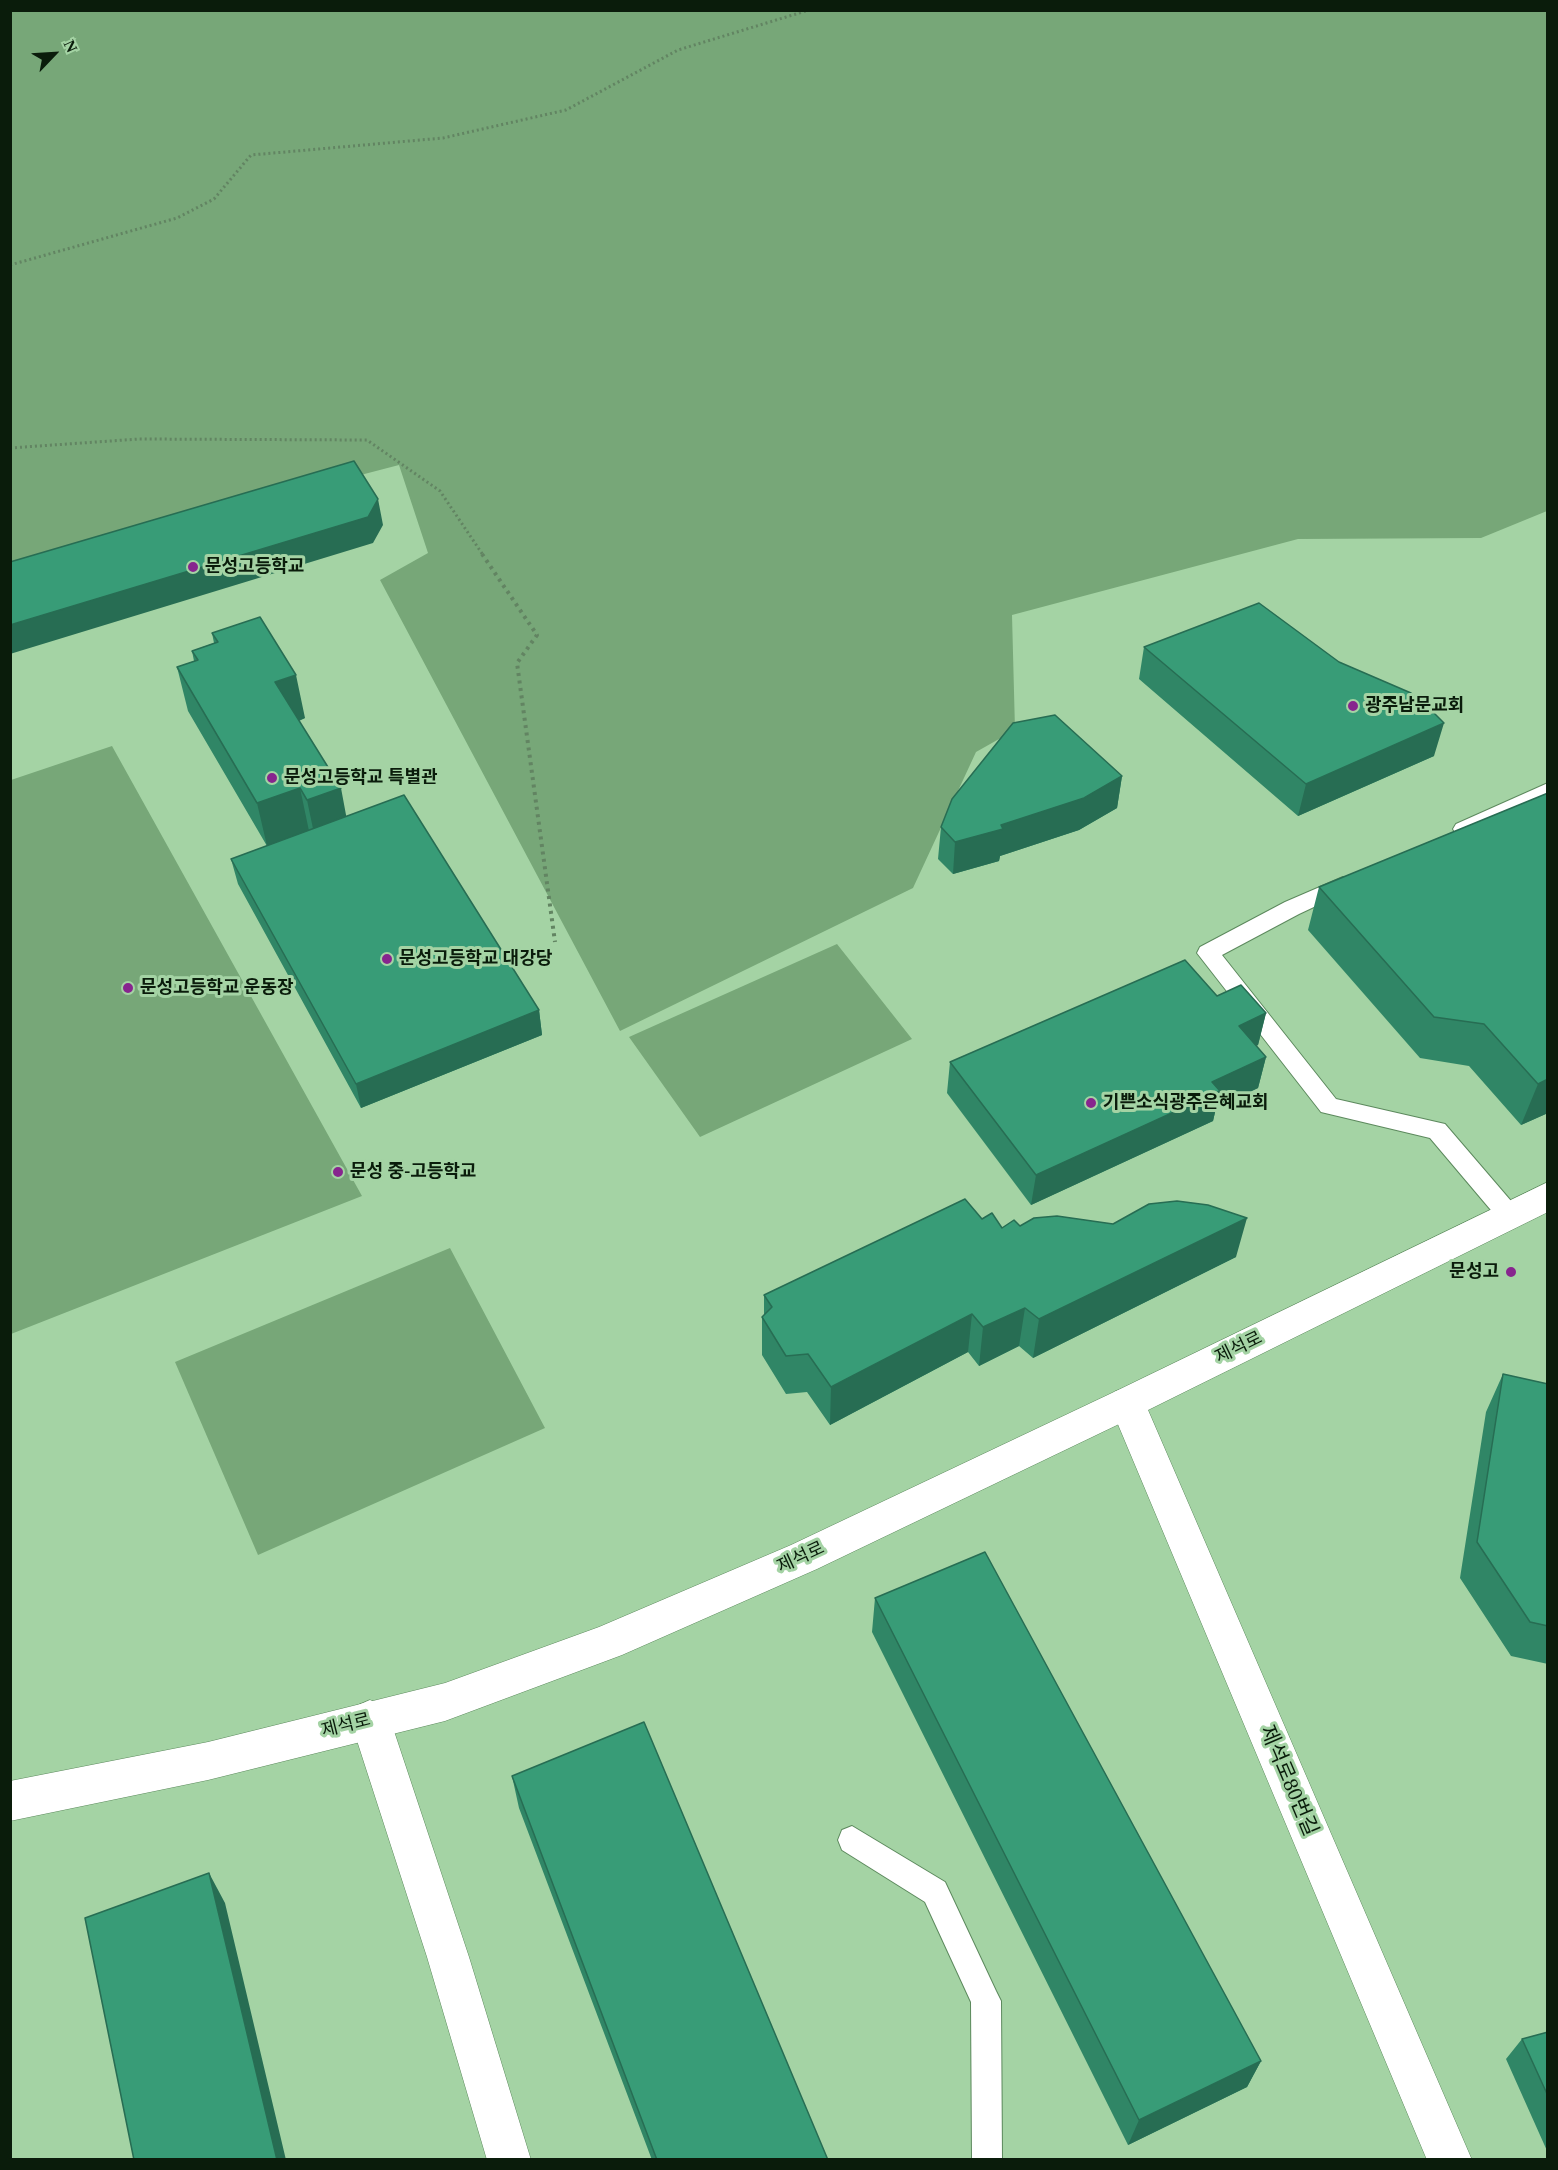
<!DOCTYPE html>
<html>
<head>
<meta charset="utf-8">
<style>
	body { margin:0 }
	#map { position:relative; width:1558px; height:2170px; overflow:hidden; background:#a4d3a4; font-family:"Times New Roman",serif }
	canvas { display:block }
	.frame { position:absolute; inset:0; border:12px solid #0a1c0b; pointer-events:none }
	.north { position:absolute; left:24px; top:24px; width:60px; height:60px; -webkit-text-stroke:4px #a4d3a4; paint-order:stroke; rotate:65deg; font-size:16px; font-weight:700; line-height:24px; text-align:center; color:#0a1c0b }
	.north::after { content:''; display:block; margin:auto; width:21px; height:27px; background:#0a1c0b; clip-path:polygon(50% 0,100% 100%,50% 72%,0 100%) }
</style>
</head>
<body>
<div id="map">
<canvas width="1558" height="2170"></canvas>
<div class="frame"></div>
<div class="north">N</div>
</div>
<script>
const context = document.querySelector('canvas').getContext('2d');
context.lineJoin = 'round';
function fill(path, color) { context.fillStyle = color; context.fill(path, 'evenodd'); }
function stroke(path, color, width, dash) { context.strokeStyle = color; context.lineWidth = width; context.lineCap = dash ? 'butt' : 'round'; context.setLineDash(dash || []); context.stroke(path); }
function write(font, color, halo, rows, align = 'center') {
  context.font = font + ' "Times New Roman","Noto Sans KR",serif'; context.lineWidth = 6; context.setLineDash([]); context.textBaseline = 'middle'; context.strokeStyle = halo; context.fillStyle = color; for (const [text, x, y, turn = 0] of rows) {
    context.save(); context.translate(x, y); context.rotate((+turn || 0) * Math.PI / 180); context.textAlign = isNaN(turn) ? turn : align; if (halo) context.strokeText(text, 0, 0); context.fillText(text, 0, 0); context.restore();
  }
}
fill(new Path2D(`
	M11,11H1547V511L1481,538L1298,539L1012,615L1015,730L976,752L913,888L620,1031L380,580L428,553L399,465L11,566Z
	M112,746L362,1196L11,1334V780Z
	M837,944L912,1039L700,1137L629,1037Z
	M450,1248L545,1428L258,1555L175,1362Z`), '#77a778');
const lane = new Path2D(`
	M1548,783V799L1470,834L1463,836L1456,834L1453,829L1456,824Z
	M1343,877L1350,880L1354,885L1350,890L1299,914L1222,955L1336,1099L1445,1124L1517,1208L1521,1215L1517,1222L1509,1225L1501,1222L1430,1138L1321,1112L1197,953L1200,947L1285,902Z
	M852,1826L945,1882L996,1991L1001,2001L1002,2160H972L971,2002L925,1902L842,1850L838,1840L842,1830Z`);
const street = new Path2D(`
	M1127,1387L1140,1392L1145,1403L1472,2160H1427L1109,1403L1114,1392Z
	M370,1700L384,1706L390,1719L469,1957L531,2160H487L427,1957L350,1719L356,1706Z`);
const secondary = new Path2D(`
	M1548,1182V1212L1140,1414L817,1569L622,1655L445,1721L208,1780L10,1821V1781L208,1742L445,1683L599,1627L791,1545L1114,1392Z`);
stroke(lane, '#5c895d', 2);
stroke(street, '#5c895d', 1);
stroke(secondary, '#5c895d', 1);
stroke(new Path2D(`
	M10,265L177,218L214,199L251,155L443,138L566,110L678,50L809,10
	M10,448L139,439L367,440L440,491L483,555`), '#628462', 3, [2, 3]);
stroke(new Path2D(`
	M482,554L537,635L517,663L555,942`), '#628462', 4, [3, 4.5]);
fill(lane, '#fff');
fill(street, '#fff');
fill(secondary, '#fff');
fill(new Path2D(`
	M212,633L305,718L299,721L346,816L539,1010L542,1035L361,1108L238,884L231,859L267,846L188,711L177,667L194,661L192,651L214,643Z
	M1144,647L1434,756L1298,816L1139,679Z
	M1122,776L1117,808L1079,830L1000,856L999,861L953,874L938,859L941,827Z
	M1548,793V1113L1521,1125L1469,1066L1420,1058L1308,930L1319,887Z
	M1217,996L1266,1013L1258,1045L1256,1046L1266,1057L1258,1088L1216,1108L1213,1121L1031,1205L947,1093L950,1062Z
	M982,1219L1002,1228L1020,1226L1236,1257L1033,1358L1019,1346L979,1366L968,1352L830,1425L807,1392L786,1394L762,1355V1317L764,1315V1295Z
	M1503,1374L1548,1384V1664L1511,1656L1460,1578L1486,1412Z
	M875,1598L1261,2061L1247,2087L1128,2145L872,1632Z
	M512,1776L828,2160H652L519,1808Z
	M1548,2032V2153L1506,2059L1522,2039Z`), '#308666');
fill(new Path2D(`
	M378,499L383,525L373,543L10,654V625Z
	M296,675L305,718L285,726L275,682Z
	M1444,723L1434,756L1298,816L1306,784Z
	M1122,776L1117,808L1079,830L1000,856L999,861L953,874L955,842L1001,825Z
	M300,788L309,831L267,846L257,803Z
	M341,788L349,831L316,843L307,800Z
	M539,1010L542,1035L361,1108L356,1084Z
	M1266,1013L1258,1045L1231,1057L1239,1026Z
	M1266,1057L1258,1088L1216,1108L1213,1121L1031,1205L1036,1175L1212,1082Z
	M1548,1079V1113L1521,1125L1538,1084Z
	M1247,1218L1236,1257L1033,1358L1039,1319Z
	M1025,1308L1019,1346L979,1366L983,1327Z
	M972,1314L968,1352L830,1425L831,1387Z
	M209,1873L225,1903L286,2160H277Z
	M1261,2061L1247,2087L1128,2145L1139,2120Z`), '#276d53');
const building = new Path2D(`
	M354,461L378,499L368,517L10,625V562Z
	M1259,603L1339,662L1411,693L1426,705L1444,723L1306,784L1144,647Z
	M260,617L296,675L275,682L341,788L307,800L300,788L257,803L177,667L198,660L192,651L218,642L212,633Z
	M1055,715L1122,776L1084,798L1001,825L1003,829L955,842L941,827L952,799L1013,723Z
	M1548,793V1079L1538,1084L1484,1024L1434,1017L1319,887Z
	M404,795L539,1010L356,1084L231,859Z
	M1185,960L1217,996L1241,985L1266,1013L1239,1026L1266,1057L1212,1082L1220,1091L1036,1175L950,1062Z
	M965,1199L982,1219L992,1213L1002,1228L1014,1220L1020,1226L1034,1218L1057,1216L1113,1224L1149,1204L1177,1201L1208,1205L1247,1218L1039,1319L1025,1308L983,1327L972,1314L831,1387L808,1354L786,1356L762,1317L772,1307L764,1295Z
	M1503,1374L1548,1384V1626L1530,1622L1477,1542Z
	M985,1552L1261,2061L1139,2120L875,1598Z
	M644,1722L828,2160H657L512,1776Z
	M209,1873L277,2160H134L85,1918Z
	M1548,2032V2096L1522,2039Z`);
fill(building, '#389c77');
stroke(building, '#276d53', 1.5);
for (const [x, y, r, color] of [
	[193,567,6,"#87258e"],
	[1353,706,6,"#87258e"],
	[272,778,6,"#87258e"],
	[387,959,6,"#87258e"],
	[128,988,6,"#87258e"],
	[1091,1103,6,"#87258e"],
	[338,1172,6,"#87258e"],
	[1511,1272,6,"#87258e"]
]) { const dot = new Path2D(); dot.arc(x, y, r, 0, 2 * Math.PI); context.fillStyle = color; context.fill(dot); stroke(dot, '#a4d3a4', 2); }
write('bold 18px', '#0a1c0b', '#a4d3a4', [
	["문성고등학교",205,567],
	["광주남문교회",1365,706],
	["문성고등학교 특별관",284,778],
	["문성고등학교 대강당",399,959],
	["문성고등학교 운동장",140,988],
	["기쁜소식광주은혜교회",1103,1103],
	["문성 중-고등학교",350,1172],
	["문성고",1499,1272,"right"]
], 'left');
write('18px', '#0a1c0b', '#a4d3a4', [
	["제석로",1239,1348,-26],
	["제석로",801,1558,-25],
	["제석로",346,1726,-14]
]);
write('21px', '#0a1c0b', '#a4d3a4', [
	["제석로80번길",1288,1781,67]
]);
</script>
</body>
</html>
